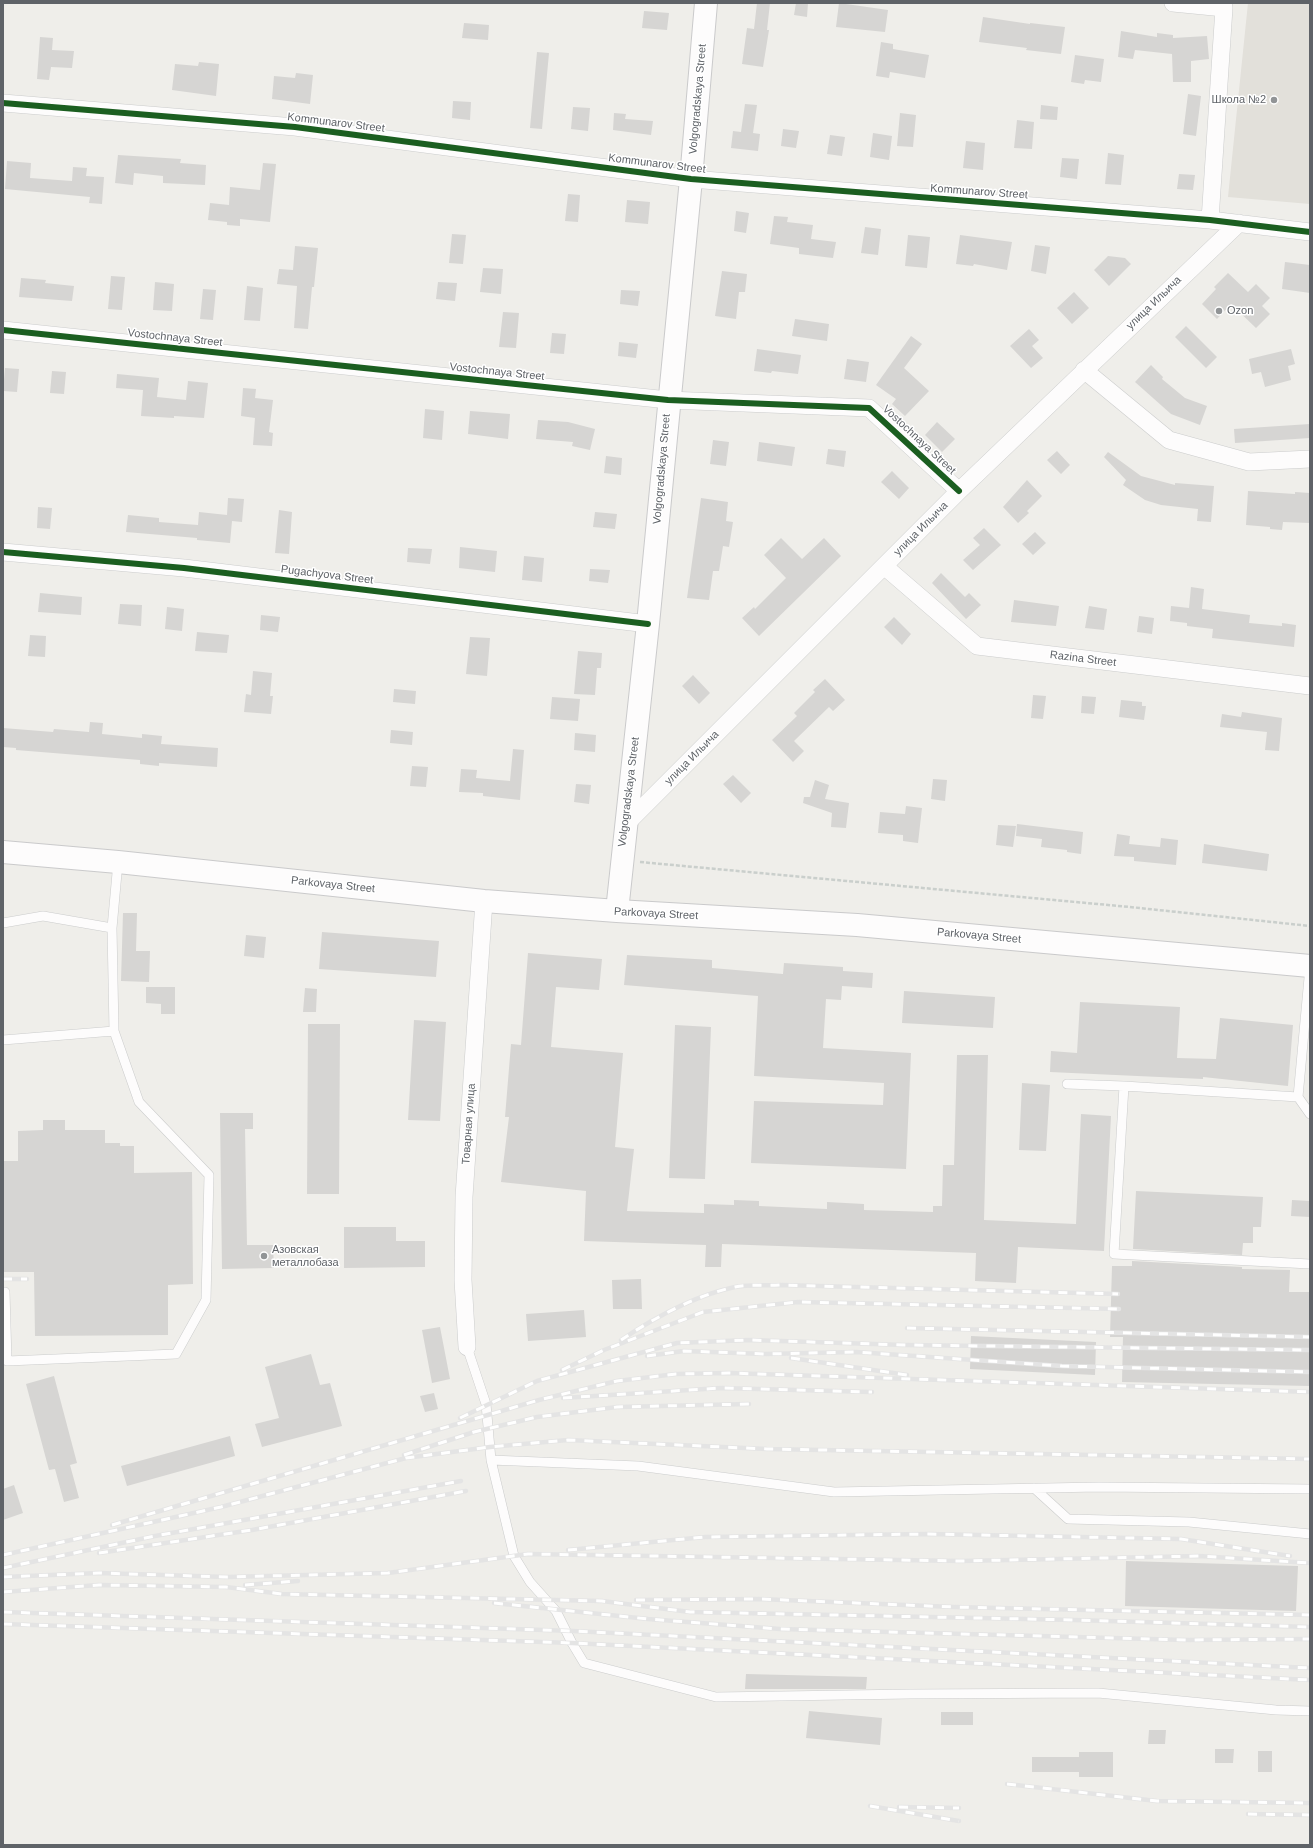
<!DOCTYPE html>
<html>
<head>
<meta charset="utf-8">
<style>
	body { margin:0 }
	#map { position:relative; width:1313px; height:1848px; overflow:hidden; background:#efeeea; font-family:Helvetica,sans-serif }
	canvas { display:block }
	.frame { position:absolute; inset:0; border:4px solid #5f6368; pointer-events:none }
</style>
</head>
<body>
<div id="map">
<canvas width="1313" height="1848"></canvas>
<div class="frame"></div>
</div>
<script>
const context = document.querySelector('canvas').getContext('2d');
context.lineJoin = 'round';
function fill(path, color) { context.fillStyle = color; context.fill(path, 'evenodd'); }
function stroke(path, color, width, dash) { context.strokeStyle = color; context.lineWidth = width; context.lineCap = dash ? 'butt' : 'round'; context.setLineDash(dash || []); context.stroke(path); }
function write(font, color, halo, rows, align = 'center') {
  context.font = font + ' Helvetica,sans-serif'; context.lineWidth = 3; context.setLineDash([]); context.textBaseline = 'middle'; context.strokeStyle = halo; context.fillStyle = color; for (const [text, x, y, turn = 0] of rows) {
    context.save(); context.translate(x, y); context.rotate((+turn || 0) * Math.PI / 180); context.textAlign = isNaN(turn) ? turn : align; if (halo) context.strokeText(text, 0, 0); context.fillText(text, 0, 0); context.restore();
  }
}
fill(new Path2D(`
	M1248,3H1310V204L1228,197Z`), '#e2e0da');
fill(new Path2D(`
	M757,3H770L767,30H769L763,67L742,64L747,28L754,29Z
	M796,3H808L807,17L794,15Z
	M839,3L888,10L885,32L836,27Z
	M644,11L669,13L667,30L642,28Z
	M983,17L1030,24V23L1065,27L1061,54L1026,50L1027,48L979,42Z
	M464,23L489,25L488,40L462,38Z
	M1121,31L1157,37V33L1173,35V38L1207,36L1209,59L1191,61V82H1173L1172,54L1135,50L1133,59L1118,57Z
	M40,37L53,38L52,50L74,51L72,68L51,67L49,80L37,79Z
	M881,42L893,44V49L929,55L925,78L890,72L889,78L876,76Z
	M537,52L549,53L542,129L530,128Z
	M1075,55L1104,59L1101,82L1085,80L1084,84L1071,82Z
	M199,62L219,64L216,96L172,90L175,64L198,66Z
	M296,73L313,75L310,104L272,99L274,76L295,78Z
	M1188,94L1201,96L1196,136L1183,134Z
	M453,101L471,102L470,120L452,118Z
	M745,104L757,105L753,133L760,134L758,151L731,148L733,131L741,132Z
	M1041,105L1058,107L1057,120L1040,119Z
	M573,107L590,108L588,131L571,129Z
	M614,113L626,114L625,119L653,121L651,135L613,130Z
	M900,113L916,115L913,147L897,146Z
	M1017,120L1034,122L1032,149L1014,148Z
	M783,129L799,131L796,148L781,146Z
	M873,133L892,136L889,160L870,157Z
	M830,135L845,137L842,156L827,154Z
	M966,141L985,143L983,170L963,168Z
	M1108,153L1124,155L1121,185L1105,184Z
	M118,155L181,159L180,163L206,165L205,185L163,183V176L134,173L133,185L115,183Z
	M1062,158L1079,159L1077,179L1060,177Z
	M7,161L31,163L30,178L72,181L73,167L87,168L86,176L104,177L102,204L89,203L90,197L5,189Z
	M263,163L276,164L270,222L240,219V226L227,225V222L208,220L210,203L229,205L230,187L260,190Z
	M1179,174L1195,175L1193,190L1177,189Z
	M568,194L580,195L578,222L565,221Z
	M627,200L650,202L648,224L625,222Z
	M736,211L749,213L746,233L734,231Z
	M774,216L788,217L787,222L813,225L811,239L836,242L833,258L799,254V248L770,244Z
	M865,227L881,229L878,255L861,253Z
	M452,234L466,235L463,264L449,263Z
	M908,235L930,237L927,268L905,266Z
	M960,235L1012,242L1007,270L974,264L973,266L956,264Z
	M1035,245L1050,247L1046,274L1031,271Z
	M295,246L318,248L314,287H312L308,329L294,328L297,286L277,284L279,269L293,270Z
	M1108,256L1125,258L1131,264L1109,286L1094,270Z
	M1285,262L1310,265V293L1282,289Z
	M483,268L503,269L501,294L480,292Z
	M722,271L747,274L745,292H739L736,319L715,316Z
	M1228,273L1248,292L1256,284L1270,298L1262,306L1270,314L1256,328L1231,304L1217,319L1202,304L1216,289L1214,287Z
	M111,276L125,277L122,310L108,309Z
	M21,278L46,280L45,283L74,286L72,301L19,297Z
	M155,282L174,284L172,311L153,310Z
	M438,282L457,283L455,301L436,299Z
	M247,286L263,288L260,321L244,320Z
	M203,289L216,290L213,320L200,319Z
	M621,290L640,291L638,306L620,304Z
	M1074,292L1089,308L1072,324L1057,308Z
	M503,312L519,313L516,348L499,347Z
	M795,319L829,324L827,341L792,336Z
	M1186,326L1217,357L1206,368L1175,337Z
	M1029,329L1039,340L1032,346L1043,358L1031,368L1010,346Z
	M552,333L566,334L564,354L550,353Z
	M911,336L922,344L904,368L929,391L905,416L892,404L896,399L876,385Z
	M619,342L638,344L636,358L618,356Z
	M757,349L801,355L798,374L772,371L771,373L754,371Z
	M1291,349L1295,364L1288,366L1291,380L1265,387L1261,372L1252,374L1249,359Z
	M847,359L869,362L866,382L844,379Z
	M1151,365L1163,377L1162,379L1185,398L1207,406L1200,425L1171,414L1135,382Z
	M5,368L19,369L17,392L3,391Z
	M52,371L66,372L64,394L50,393Z
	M117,374L159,378L157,397L186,400L188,381L208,383L204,418L174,416V418L141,416L143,390L116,388Z
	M243,388L256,389L255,398L273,400L269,432L273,433L272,446L253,445L255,418L241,416Z
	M425,409L444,411L442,440L423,438Z
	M470,411L510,414L508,439L468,434Z
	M538,420L568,422L595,429L590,450L572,446L573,442L536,439Z
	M937,422L955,439L942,452L925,435Z
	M1310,424V438L1235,443L1234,429Z
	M713,440L729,442L726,466L710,464Z
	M759,442L795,447L792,466L757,461Z
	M828,449L846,451L844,467L826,464Z
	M1057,451L1070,465L1061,474L1047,460Z
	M1108,452L1141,476L1175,485V483L1214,486L1211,522L1197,521L1198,509L1161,505L1145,500L1123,485L1126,480L1104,457Z
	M606,456L622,458L621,475L604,473Z
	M892,471L909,488L899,499L881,482Z
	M1027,480L1042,496L1027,511L1029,513L1018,523L1003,507Z
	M1248,491L1295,494V492L1310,493V523L1283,522L1282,530L1270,529V527L1246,525Z
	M228,498L244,499L242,522L232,521L230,543L197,540V538L126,532L128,515L159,518V522L198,525L199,512L227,515Z
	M701,498L728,502L726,521L733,522L729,547L723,546L719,571H713L709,600L687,598Z
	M38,507L52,508L50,529L37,528Z
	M279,510L292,512L289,554L275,553Z
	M595,512L617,514L615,529L593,527Z
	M984,528L1001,545L973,570L963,560L980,545L973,538Z
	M1035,532L1046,543L1033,555L1022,544Z
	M781,538L802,559L824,538L841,556L759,636L742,618L754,607L755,609L786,578L764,555Z
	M460,547L497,551L495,572L459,568Z
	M408,548L432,549L430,564L407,562Z
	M524,556L544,558L542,582L522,580Z
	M590,569L610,570L608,583L589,581Z
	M941,573L965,597L969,593L981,605L966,619L932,583Z
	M1191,587L1204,589L1202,609L1250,615L1249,623L1282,626V623L1296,625L1294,647L1212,638L1213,629L1187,626V623L1170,621L1171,606L1189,608Z
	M40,593L82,597L81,615L38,612Z
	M1014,600L1059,606L1056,626L1011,622Z
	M120,604L142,605L141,626L118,624Z
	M1089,606L1107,609L1104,630L1085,628Z
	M167,607L184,609L182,631L165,629Z
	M261,615L280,617L278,632L260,630Z
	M1139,616L1154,618L1152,634L1137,632Z
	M894,617L911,634L902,645L884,627Z
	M197,632L229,635L227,653L195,651Z
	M30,635L46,636L45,657L28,656Z
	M470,637L490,638L487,676L466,674Z
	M578,651L602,653L601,668H597L595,695L574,694Z
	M253,671L272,673L270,696H273L271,714L244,712L246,694L251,695Z
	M693,675L710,693L699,704L682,686Z
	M825,679L845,700L833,711L829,707L794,741L804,751L793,762L772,740L797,716L794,713L815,692L813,690Z
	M394,689L416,691L415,704L393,702Z
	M1033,695L1046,696L1043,719L1031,718Z
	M1082,696L1096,697L1094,714L1081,713Z
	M552,697L580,699L578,721L550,719Z
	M1121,700L1142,702V706H1146L1144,720L1119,717Z
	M1242,712L1282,718L1279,751L1265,750L1267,732L1220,727L1222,714L1241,717Z
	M90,722L103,723L102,734L142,738V734L162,736L161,744L218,748L217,767L159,763V766L140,764V760L16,750V748L3,747V728L53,732L54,729L89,732Z
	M391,730L413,732L412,745L390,743Z
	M575,733L596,735L595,752L574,750Z
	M513,749L524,750L520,800L483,796V793L459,792L461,769L477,770L476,778L510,781Z
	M412,766L428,767L426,787L410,786Z
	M733,775L751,793L741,803L723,784Z
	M933,779L947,780L945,801L931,799Z
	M815,780L829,785L825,799L849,803L846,828L831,827L832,813L803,803L804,797H810Z
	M576,784L591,785L589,804L574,802Z
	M906,806L922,808L918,843L903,841V835L878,833L880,812L905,814Z
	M1017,824L1083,832L1081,854L1067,852V850L1041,847L1042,839L1016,836Z
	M998,825L1016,826L1013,847L996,845Z
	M1117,834L1130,836L1129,844L1160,847L1161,838L1178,840L1176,865L1134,861V857L1114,856Z
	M1204,844L1269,854L1267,871L1202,863Z
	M123,913H137L136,951H150L149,982L121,981Z
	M322,932L439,941L436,977L319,969Z
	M246,935L266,937L264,958L244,956Z
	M528,953L602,959L599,990L556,987L551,1047L623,1053L615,1147L634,1149L627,1211L704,1213V1204L734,1205V1200L759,1201V1206L827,1209V1202L864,1204V1210L933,1212V1206H942L943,1165H954L957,1055H988L984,1220L1076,1224L1081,1114L1111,1116L1104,1251L1018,1247L1016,1283L975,1281L976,1253L722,1244L721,1267H705L706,1245L584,1241L586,1191L501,1182L509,1117H505L511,1044L521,1045Z
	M627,955L712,960V968L783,974L784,963L843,967V971L873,973L872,988L842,986L841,1000L826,999L823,1048L911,1053L906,1169L751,1163L754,1101L883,1105L884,1083L754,1076L758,996L624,985Z
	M146,987H175V1014H161V1004L146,1003Z
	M305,988L317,989L316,1012H303Z
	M904,991L995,997L993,1028L902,1023Z
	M1080,1002L1180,1007L1177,1058L1216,1059L1220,1018L1293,1025L1288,1086L1203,1077V1079L1050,1072L1051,1051L1077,1053Z
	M414,1020L446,1022L440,1121L408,1120Z
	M308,1024H340L339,1194H307Z
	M675,1025L711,1027L705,1179L669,1178Z
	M1022,1083L1050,1085L1046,1151L1019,1150Z
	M220,1113H253V1129H245L247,1245H273L274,1268L222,1269Z
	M43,1120H65V1130H105V1143H120V1146H134V1173L192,1172L193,1284L168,1285V1335L35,1336L34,1272H3V1161H18V1131L43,1130Z
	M1136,1191L1263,1197L1261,1227H1253V1243H1243L1242,1255L1133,1249Z
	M1292,1200L1310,1201V1217L1291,1216Z
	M344,1227H396V1241H425V1267L344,1268Z
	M1132,1261L1242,1267V1269L1290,1270L1289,1292H1310V1386L1122,1382L1123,1337H1110L1112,1266H1132Z
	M641,1279L642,1309H613L612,1280Z
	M584,1310L586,1337L528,1341L526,1314Z
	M440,1327L450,1379L432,1383L422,1330Z
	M971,1336L1096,1342L1095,1375L970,1369Z
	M311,1354L320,1385L330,1383L342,1426L262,1447L255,1424L279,1418L265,1367Z
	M54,1376L77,1463L70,1465L79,1498L64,1502L55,1469L49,1470L26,1384Z
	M434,1393L438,1409L425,1412L420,1396Z
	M230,1436L235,1456L127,1486L121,1466Z
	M14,1485L23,1513L3,1520V1489Z
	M1126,1561L1298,1566L1296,1611L1125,1606Z
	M746,1674L867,1677L866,1689H745Z
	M809,1711L882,1718L880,1745L806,1738Z
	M941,1712H973V1725H941Z
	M1149,1730H1166L1165,1744H1148Z
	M1215,1749H1234L1233,1763H1215Z
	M1258,1751H1272V1772H1258Z
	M1079,1752H1113V1777H1079V1772H1032V1757H1079Z`), '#d6d5d3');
const lane = new Path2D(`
	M3,923L43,916L112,928
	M1310,967L1298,1097L1310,1114
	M3,1040L114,1031
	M1067,1084L1124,1086L1298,1097
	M1124,1086L1114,1254L1310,1264
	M3,1292H5L7,1361L176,1354L206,1300L209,1175L139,1102L114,1031L112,928L118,862
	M467,1347L486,1404L491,1460L514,1556L530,1582L556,1611L572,1643L584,1663L716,1697L911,1694L1098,1693L1276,1710L1310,1711
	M491,1460L638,1466L834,1492L1099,1487L1310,1489
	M1034,1488L1068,1519L1189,1522L1310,1534`);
const street = new Path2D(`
	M1173,3L1224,8
	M3,103L295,127L691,179L1210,220L1310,232
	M1210,220L1224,8L1223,3
	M3,330L668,400L869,408L959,491
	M1084,370L1169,440L1249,462L1310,459
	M3,552L184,568L648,624
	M884,566L977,646L1310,686
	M626,824L959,491L1239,223
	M467,1347L463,1280L464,1197L484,901`);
const secondary = new Path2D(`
	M3,852L118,862L484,901L617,911L857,925L1310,966
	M617,911L648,624L691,179L706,3`);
stroke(lane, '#cbcccc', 10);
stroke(street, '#cbcccc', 18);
stroke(secondary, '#cacacb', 24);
stroke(new Path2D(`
	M640,862L1130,907L1310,926`), '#cacfcc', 2.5, [4, 2]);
stroke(lane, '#fdfcfc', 9);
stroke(street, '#fdfcfc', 17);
stroke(secondary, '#fdfcfc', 22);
const rail = new Path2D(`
	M3,1279H27
	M907,1328L1310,1337
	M621,1340C654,1318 696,1295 735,1287C750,1284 767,1286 781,1285L1118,1294
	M647,1356L684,1351L765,1354L856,1352L1062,1366L1310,1372
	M791,1358L907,1375
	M562,1370L604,1350L703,1312L798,1302L1119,1309
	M563,1398L721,1388L872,1392
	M460,1418L537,1381L677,1343L749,1340L905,1345L1310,1350
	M404,1455L474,1432L537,1417L617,1407L749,1404
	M112,1525L539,1400L617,1381L676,1374L728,1373L1310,1392
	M568,1550L705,1537L928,1534L1181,1539L1290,1556
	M99,1553L252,1530L466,1491
	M3,1555L221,1507L406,1458L490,1447L568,1440L767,1449L1310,1459
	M3,1568L155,1536L461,1481
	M3,1577L99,1573L227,1577L388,1573L528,1554L961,1561L1199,1556L1310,1563
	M245,1585L298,1581
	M3,1592L99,1585L226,1587L282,1594L602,1601L690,1612L1074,1620L1310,1627
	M636,1600L759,1599L954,1607L1310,1615
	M494,1603L648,1619L780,1629L1186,1640L1310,1639
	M3,1612L573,1631L1310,1668
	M3,1624L572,1643L1310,1680
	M1007,1784L1157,1801L1310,1803
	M870,1806L959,1821
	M899,1807L959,1808
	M1248,1814L1310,1815`);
stroke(rail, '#e4e4e4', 4.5);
stroke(rail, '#fff', 3, [9]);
stroke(new Path2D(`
	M3,103L295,127L691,179L1210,220L1310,232
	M3,330L668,400L869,408L959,491
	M3,552L184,568L648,624`), '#1b5e20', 6);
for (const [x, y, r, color] of [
	[1274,100,4,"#919496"],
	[1219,311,4,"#919496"],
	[264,1256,4,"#919496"]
]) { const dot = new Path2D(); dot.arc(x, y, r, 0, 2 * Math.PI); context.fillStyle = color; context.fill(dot); stroke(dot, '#fff', 1.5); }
write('11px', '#5f6368', '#fff', [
	["Volgogradskaya Street",698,99,-85],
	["Kommunarov Street",336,123,7],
	["Kommunarov Street",657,164,7],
	["Kommunarov Street",979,192,4],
	["улица Ильича",1154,303,-44],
	["Vostochnaya Street",175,338,6],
	["Vostochnaya Street",497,372,6],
	["Vostochnaya Street",919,440,43],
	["Volgogradskaya Street",662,469,-85],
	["улица Ильича",921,529,-45],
	["Pugachyova Street",327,575,7],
	["Razina Street",1083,659,7],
	["улица Ильича",692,758,-45],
	["Volgogradskaya Street",629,792,-83],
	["Parkovaya Street",333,885,6],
	["Parkovaya Street",656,914,3],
	["Parkovaya Street",979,936,5],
	["Товарная улица",469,1124,-86]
]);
write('11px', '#5f6368', '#fff', [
	["Школа №2",1266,100,"right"],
	["Ozon",1227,311],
	["Азовская",272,1250],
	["металлобаза",272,1263]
], 'left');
</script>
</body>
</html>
